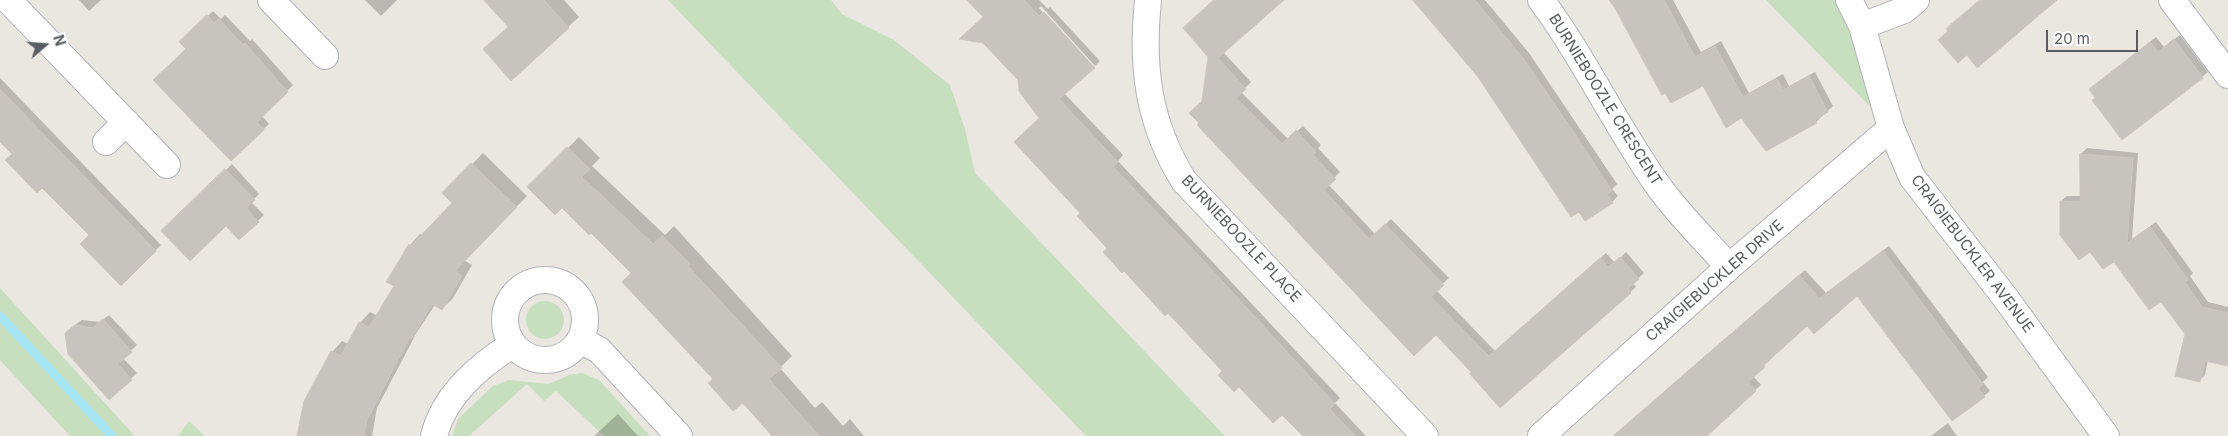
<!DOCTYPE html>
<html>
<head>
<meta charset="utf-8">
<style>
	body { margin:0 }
	#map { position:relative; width:2228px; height:436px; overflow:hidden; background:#eae6e0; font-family:Inter,sans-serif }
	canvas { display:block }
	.north { position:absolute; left:20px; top:20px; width:50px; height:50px; -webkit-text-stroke:4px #fff; paint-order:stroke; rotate:72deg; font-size:14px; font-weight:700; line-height:20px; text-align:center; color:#595d5f }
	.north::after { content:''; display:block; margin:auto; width:18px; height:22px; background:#595d5f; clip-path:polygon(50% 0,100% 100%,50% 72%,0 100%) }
	.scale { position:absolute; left:2046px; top:30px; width:92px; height:22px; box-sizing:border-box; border:2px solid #595d5f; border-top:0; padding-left:6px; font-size:15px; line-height:18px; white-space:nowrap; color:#595d5f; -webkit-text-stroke:4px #fff; paint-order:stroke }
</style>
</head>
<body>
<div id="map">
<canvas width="2228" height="436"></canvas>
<div class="north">N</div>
<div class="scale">20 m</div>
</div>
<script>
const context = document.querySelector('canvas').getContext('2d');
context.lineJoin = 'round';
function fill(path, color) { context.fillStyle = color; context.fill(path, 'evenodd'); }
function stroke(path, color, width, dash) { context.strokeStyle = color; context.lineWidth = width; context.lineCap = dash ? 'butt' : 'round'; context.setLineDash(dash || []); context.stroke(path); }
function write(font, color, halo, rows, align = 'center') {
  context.font = font + ' Inter,sans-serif'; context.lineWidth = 5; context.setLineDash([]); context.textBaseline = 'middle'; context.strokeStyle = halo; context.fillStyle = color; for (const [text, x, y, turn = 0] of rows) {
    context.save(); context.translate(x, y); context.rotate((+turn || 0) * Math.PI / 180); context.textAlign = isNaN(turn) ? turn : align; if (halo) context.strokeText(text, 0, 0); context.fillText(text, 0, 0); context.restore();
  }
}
fill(new Path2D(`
	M668,0H831L842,14L894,40L950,85L965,129L975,173L1225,436H1086Z
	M1766,0H1849L1891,128Z
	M0,288L134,435L133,436H70L0,360Z
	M526 320a19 19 0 1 1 38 0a19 19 0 1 1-38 0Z
	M582,373L599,380L650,436H604L556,391L544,401L527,384L469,436H452L458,419L493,386L509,380L549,384L569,375Z
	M189,421L205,436H178Z`), '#c7dfbf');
fill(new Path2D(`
	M79,0H101L89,11Z
	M365,0H397L381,16Z
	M493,0H564L579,17L568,27L509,26Z
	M968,0H1039L1048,9L1050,7L1100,61L1095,66L1041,6L1039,8L1094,68L1064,93L1123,155L1118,161L1340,398L1335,403L1366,436H1304L1282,413L1224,370L1124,269L1082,213L1041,118L984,17Z
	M1215,0H1282L1223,52L1251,82L1241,92L1288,139L1303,126L1321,145L1318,148L1340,172L1328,184L1375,234L1391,219L1449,278L1436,290L1496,352L1606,253L1615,263L1626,252L1644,273L1633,283L1636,287L1500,407L1473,372L1437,333L1203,101Z
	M1413,0H1485L1529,53L1617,184L1612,189L1618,196L1612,202L1479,77Z
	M1609,0H1673L1701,52L1721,41L1749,93L1783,74L1789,86L1815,72L1833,106L1816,122L1767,149L1741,116L1621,17Z
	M213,11L221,19L225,15L250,41L252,39L293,85L262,116L269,124L231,160L188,48L181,42Z
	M2180,35L2208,72L2202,77L2096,97L2090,89L2156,37L2164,47Z
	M0,78L161,245L121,284L91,235L0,141Z
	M579,137L600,158L592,166L665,235L674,226L792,356L780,368L815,408L822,402L843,426L850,419L864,436H780L714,379L633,273L591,231L562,206L529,187Z
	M2087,148L2138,153L2132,239L2156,222L2193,273L2190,276L2208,302L2228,307V365L2208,360L2205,375L2199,381L2186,334L2162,300L2114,260L2061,201L2067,196H2081V154Z
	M483,153L527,196L464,260L472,265L453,298L442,309L435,305L417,332L377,408L372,436H299L332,352L342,341L348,344L360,323L370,312L378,316L396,286L410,245L420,234L423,235L454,203L444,193Z
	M232,164L259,194L251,202L264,215L240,239L226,224L163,231Z
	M1889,246L1988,377L1983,382L1990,391L1984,396L1857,294L1808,325L1769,359L1770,360L1753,376L1761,385L1755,390L1686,436H1617L1676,381L1805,270L1826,293Z
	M109,315L137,345L123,358L137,373L109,398L72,327L82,320L100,322Z
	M618,414L638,436H594Z
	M1948,423L1957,436H1931Z`), '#0003');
stroke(new Path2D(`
	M0,316L112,436`), '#a6e5f4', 9);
const building = new Path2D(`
	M484,0H544L569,28L511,81L483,49L508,27Z
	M967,0H1024L1039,16L1044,12L1095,68L1059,99L1118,162L1113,167L1200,257L1335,404L1330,409L1355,436H1303L1282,415L1273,423L1239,387L1234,392L1218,375L1222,371L1168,313L1165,316L1124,271L1122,273L1103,252L1107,248L1077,216L1080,213L1014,142L1039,118L1019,91L1018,80L983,43L959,39L983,17Z
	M1214,0H1284L1218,58L1246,89L1236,98L1282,144L1296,130L1316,152L1313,155L1336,179L1324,190L1369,239L1385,224L1444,285L1431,297L1489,356L1600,258L1608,267L1620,257L1639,279L1628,289L1631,293L1500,408L1470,374L1471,372L1436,335L1414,356L1197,125L1199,123L1189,113L1202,101L1208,57L1183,28Z
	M1413,0H1475L1523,58L1579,140L1612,191L1607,194L1613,203L1585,221L1579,212L1571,217L1478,77Z
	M1611,0H1664L1695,57L1715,46L1743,97L1777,79L1783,90L1809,76L1828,112L1815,120L1817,123L1766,151L1741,118L1726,128L1703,86L1671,103L1665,93L1662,95Z
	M1980,0H2057L1977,68L1967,55L1958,63L1938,40L1948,31L1946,29Z
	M207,15L214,23L219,19L243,45L245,43L288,92L257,122L264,130L231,161L153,80L186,49L179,42Z
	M2174,39L2203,78L2122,140L2092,100L2095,98L2089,89L2150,42L2158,52Z
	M0,89L156,251L121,286L80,244L89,235L42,188L37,193L5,160L12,154L0,142Z
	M567,147L590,169L582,177L653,244L662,236L690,264L688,266L782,368L769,379L819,436H772L743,403L733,411L708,383L713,379L622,282L631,273L591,233L589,235L562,208L555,215L527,187Z
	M2080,154L2133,158L2127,243L2150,227L2188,280L2185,282L2202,307L2228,313V366L2205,361L2200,382L2175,376L2185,334L2161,302L2149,310L2114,262L2103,269L2090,252L2079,260L2060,235V201L2080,202Z
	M471,163L517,207L455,271L462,276L442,310L432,304L412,338L410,337L367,420L364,436H297L304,401L331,351L341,356L359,322L369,327L394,286L386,282L409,244L411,246L452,203L442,193Z
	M225,169L255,200L246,208L259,222L239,240L226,226L190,261L161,231Z
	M1883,251L1983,384L1978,388L1985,397L1952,421L1857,296L1814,334L1807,326L1764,365L1765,367L1748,382L1756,391L1707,436H1613L1799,275L1819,298Z
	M103,319L132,352L118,364L132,380L109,400L68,354L65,333L75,325L93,328Z`);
fill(building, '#c7c3bf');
stroke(building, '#cec6bf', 1);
const street = new Path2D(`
	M8,0L167,165
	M271,0L325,56
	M1148,0C1141,67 1148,123 1184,181L1425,436
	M1541,0C1585,59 1616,127 1659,187C1679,215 1706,241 1729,267
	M1849,0L1862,26L1891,128L1912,177L2004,296L2106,436
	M2172,0L2228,75
	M1862,26L1904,10L1916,0
	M106,142L126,122
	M505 320a40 40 0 1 1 80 0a40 40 0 1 1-80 0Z
	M580,340L599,350L679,436
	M434,436C444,395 479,366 513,344
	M1541,436L1729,267L1891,128`);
stroke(street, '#b1b4b7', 28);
stroke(street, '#fff', 26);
write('15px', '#595d5f', '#fff', [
	["BURNIEBOOZLE CRESCENT",1605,100,58],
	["BURNIEBOOZLE PLACE",1241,239,47],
	["CRAIGIEBUCKLER AVENUE",1972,254,53],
	["CRAIGIEBUCKLER DRIVE",1715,281,-41]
]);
</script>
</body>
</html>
